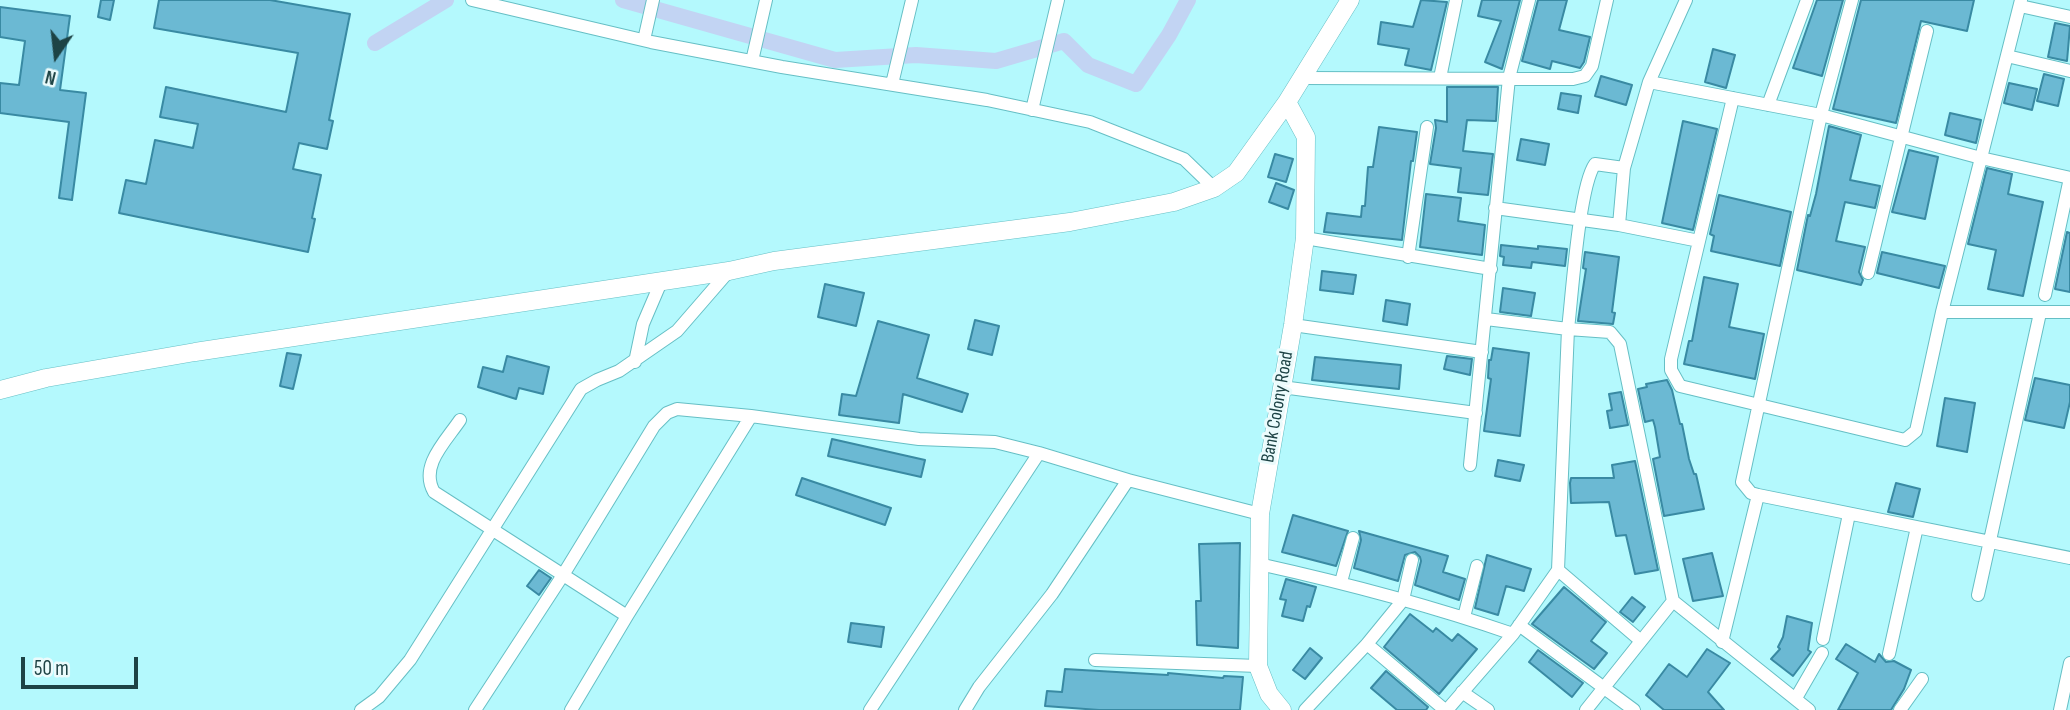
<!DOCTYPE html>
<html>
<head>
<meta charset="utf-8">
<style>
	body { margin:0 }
	#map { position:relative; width:2070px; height:710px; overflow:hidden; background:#b4f9fd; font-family:"Sofia Sans Condensed",sans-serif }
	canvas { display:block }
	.north { position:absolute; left:21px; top:21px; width:70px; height:70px; -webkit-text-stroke:5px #ebfbfc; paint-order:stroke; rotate:194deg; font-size:19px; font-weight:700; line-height:28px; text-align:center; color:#1d4345 }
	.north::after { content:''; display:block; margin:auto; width:24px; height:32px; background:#1d4345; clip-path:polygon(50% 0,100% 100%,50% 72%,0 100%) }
	.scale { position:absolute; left:21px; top:657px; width:117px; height:32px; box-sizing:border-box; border:4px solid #1d4345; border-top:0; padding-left:9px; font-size:21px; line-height:24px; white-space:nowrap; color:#1d4345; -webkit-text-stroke:5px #ebfbfc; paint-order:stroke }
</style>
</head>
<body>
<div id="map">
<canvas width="2070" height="710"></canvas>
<div class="north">N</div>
<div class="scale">50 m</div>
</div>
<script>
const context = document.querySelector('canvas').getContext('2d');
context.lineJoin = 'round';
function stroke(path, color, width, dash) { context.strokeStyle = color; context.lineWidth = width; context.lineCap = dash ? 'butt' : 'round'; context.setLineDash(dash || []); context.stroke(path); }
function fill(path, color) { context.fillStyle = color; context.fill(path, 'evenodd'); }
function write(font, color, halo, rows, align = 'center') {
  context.font = font + ' "Sofia Sans Condensed",sans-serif'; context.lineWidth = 6; context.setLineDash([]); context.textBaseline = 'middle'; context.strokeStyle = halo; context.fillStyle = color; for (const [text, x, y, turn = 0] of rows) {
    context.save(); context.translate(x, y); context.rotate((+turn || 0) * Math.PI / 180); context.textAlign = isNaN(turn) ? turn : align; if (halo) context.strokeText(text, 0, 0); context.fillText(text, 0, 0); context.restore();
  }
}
stroke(new Path2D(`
	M623,0L835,60L916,55L996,61L1064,41L1088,65L1136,84L1169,35L1188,0
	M375,43L446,0`), '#c2d4f3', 16);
const building = new Path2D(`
	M101,0H114L110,20L98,17Z
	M159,0H270L350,14L329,120L333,121L327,149L299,143L293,169L321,175L312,218L315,219L308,252L119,213L126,180L146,184L155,140L193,148L198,124L160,117L166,87L286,112L298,53L154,28Z
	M1421,0L1447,2L1431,70L1405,65L1409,49L1378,44L1381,22L1413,27Z
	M1482,0H1520L1502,69L1485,62L1501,21L1478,16Z
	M1538,0H1567L1559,30L1590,37L1584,62L1580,68L1552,61L1550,69L1522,61Z
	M1817,0H1843L1822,76L1793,68Z
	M1861,0H1974L1967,31L1921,21L1896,123L1833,109Z
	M0,7L70,16L60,90L86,93L72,200L59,198L69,122L0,113V83L19,85L25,41L0,37Z
	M2055,23L2070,26L2067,61L2048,57Z
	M1713,49L1735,55L1726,88L1705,82Z
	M2044,74L2064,79L2058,106L2037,101Z
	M1601,76L1632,85L1626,105L1595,96Z
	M2009,83L2037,89L2032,110L2004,103Z
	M1447,87H1498L1496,121L1467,120L1463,151L1493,154L1488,195L1458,192L1461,168L1430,164L1436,128L1435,120L1447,122Z
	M1561,93L1581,96L1578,113L1558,109Z
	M1950,113L1981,120L1976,143L1945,135Z
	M1683,121L1717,129L1693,230L1662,223Z
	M1829,126L1861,135L1850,180L1880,186L1875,208L1845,202L1836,241L1865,247L1859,272L1863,280L1861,285L1797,270L1808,215L1810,216L1816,194Z
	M1379,127L1417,132L1413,161H1411L1402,240L1324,232L1327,213L1361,217L1362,206H1365L1368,167H1373Z
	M1521,139L1549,144L1545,165L1517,160Z
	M1909,150L1938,157L1925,219L1892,212Z
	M1275,154L1293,159L1286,182L1268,177Z
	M1987,168L2012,174L2008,194L2043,202L2023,296L1988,289L1996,250L1968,244Z
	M1276,183L1294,190L1288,209L1269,202Z
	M1426,194L1461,198L1458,221L1485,225L1482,255L1420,247Z
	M1719,195L1791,212L1780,266L1711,251L1714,236L1710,234Z
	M2067,232L2070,233V292L2055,289Z
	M1501,245L1538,249V246L1567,249L1565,266L1532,262L1531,268L1503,265L1504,257L1500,256Z
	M1585,252L1619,257L1612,312L1615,313L1613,324L1578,321L1586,269L1583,268Z
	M1882,252L1945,266L1939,288L1877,273Z
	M1322,271L1356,275L1353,294L1320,290Z
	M1704,277L1738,284L1729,327L1764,334L1755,379L1684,364L1689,341H1692Z
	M825,284L864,293L856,326L818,317Z
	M1503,288L1535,293L1531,316L1500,312Z
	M1386,300L1410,304L1407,325L1383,321Z
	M975,320L999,326L992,355L968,349Z
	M878,321L929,335L917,378L968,394L962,412L903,394L899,423L839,415L842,394L856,396Z
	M1493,348L1529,353L1520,436L1484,431L1491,379L1488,378L1489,360H1491Z
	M287,353L301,355L293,389L280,386Z
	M507,356L549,367L543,394L519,388L516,399L478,387L483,367L503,372Z
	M1447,356L1472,359L1470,375L1444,369Z
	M1315,357L1401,365L1399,389L1312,380Z
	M2035,378L2070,385V402L2064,428L2025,420Z
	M1667,380L1672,390L1680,424H1682L1689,459L1694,474H1696L1704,509L1664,516L1653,459L1660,457L1655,427L1653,420L1645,422L1638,389L1647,387L1646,384Z
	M1621,392L1628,425L1610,428L1607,411L1612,410L1609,394Z
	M1945,398L1975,403L1967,452L1937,446Z
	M832,439L925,460L921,477L828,456Z
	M1498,460L1524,465L1520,481L1495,476Z
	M1635,461L1658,570L1635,574L1626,535L1616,536L1609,502L1571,503L1570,483L1571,478H1614L1612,465Z
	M802,478L891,508L885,525L796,495Z
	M1896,483L1920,489L1913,517L1888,512Z
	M1293,515L1348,531L1336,566L1282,552Z
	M1359,531L1448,556L1443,572L1465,579L1459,600L1415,585L1421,561L1420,557L1415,552L1405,555L1398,581L1354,568L1361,540Z
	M1240,543L1238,648L1197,645L1196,601H1201L1199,544Z
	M1712,553L1723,596L1693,601L1683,559Z
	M1487,555L1531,569L1524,591L1506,586L1498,615L1475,608Z
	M539,570L551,578L539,595L527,586Z
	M1286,579L1316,587L1310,607L1307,606L1303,621L1282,616L1286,600L1280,599Z
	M1564,587L1606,622L1591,641L1607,653L1594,669L1532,624Z
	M1632,597L1645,607L1633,622L1620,612Z
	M1410,614L1433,632L1436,628L1452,641L1458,634L1477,649L1439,694L1384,647Z
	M1787,616L1812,623L1808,650L1811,652L1793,676L1771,659L1780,649L1778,647L1783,637Z
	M851,623L884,627L881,647L848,642Z
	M1846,644L1875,662L1879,654L1886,662L1894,661L1911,670L1904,689L1891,710H1838L1858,673L1836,659Z
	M1310,648L1322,658L1305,679L1293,670Z
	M1707,649L1730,663L1708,692L1724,710H1664L1646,695L1669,664L1687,677Z
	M1538,650L1583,683L1572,697L1529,662Z
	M1065,669L1168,675V673L1223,678L1224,676L1243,677L1240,710H1099L1045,706L1047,691L1062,692Z
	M1386,671L1428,707L1426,710H1397L1371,688Z`);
fill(building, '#6bb9d3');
stroke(building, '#398aa3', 2);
const street = new Path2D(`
	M472,0L651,42L782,67L987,100L1090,122L1184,159L1214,188
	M1852,0L1821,115L1742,482L1751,493L1758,495L2070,558
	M2021,0L1942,312H2070
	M2020,6L2070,17
	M644,40L653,0
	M2007,56L2070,71
	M752,61L766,0
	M1303,78L1573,79L1585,76L1592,66L1607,0
	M1440,78L1456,0
	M1649,82L1686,0
	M892,84L912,0
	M1733,98L1671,359V370L1680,386L1905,440L1916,431L1942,312
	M1768,105L1807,0
	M1032,110L1058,0
	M1495,208L1619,225
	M1305,238L1491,269
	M1699,241L1619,225L1624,168L1649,82L1821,115L1981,158L2070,178
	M1408,257L1427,127
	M1868,273L1927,31
	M2045,295L2070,178
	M1486,319L1568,329C1572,296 1579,186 1595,164L1624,168
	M1293,325L1482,352
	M635,362L643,324L661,282
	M1282,387L1476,413
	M460,420C446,441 419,466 434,492L627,616
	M1470,465L1509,78L1529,0
	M1259,564C1345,583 1429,605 1513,634
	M1558,570L1641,641
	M1341,582L1353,538
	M1978,595L2040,313
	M1464,617L1477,566
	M1519,625L1634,710
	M1823,639L1849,514
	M1722,642L1758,495
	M1367,644L1445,710
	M1889,654L1917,527
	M1095,660L1258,666
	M1462,692L1488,710
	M1796,698L1822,653
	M361,710L379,697L410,660L581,389L597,380L619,371L677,331L729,271
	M475,710L563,575L654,426L667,413L677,409L751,416L919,439L995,442L1039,453L1128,480L1260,514
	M571,710L627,616L751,416
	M870,710L1039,453
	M965,710L979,687L1052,594L1128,480
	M1305,710L1367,644L1403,600L1412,560
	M1447,710L1513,634L1558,570L1568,329L1610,332L1620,344L1673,601L1809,710
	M1586,710L1673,601
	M1900,710L1922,679
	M2060,710L2070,663`);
const secondary = new Path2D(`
	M0,390L46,378L195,352L729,271L774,261L1070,222L1174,202L1214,188L1236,173L1287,102L1350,0
	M1282,710L1269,694L1258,666L1260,514L1293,325L1305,238L1306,137L1287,102`);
stroke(street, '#66bfc5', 14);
stroke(secondary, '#66bfc5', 19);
stroke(street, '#fff', 12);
stroke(secondary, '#fff', 18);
write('19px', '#1d4345', '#ebfbfc', [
	["Bank Colony Road",1278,407,-80]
]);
</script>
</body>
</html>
